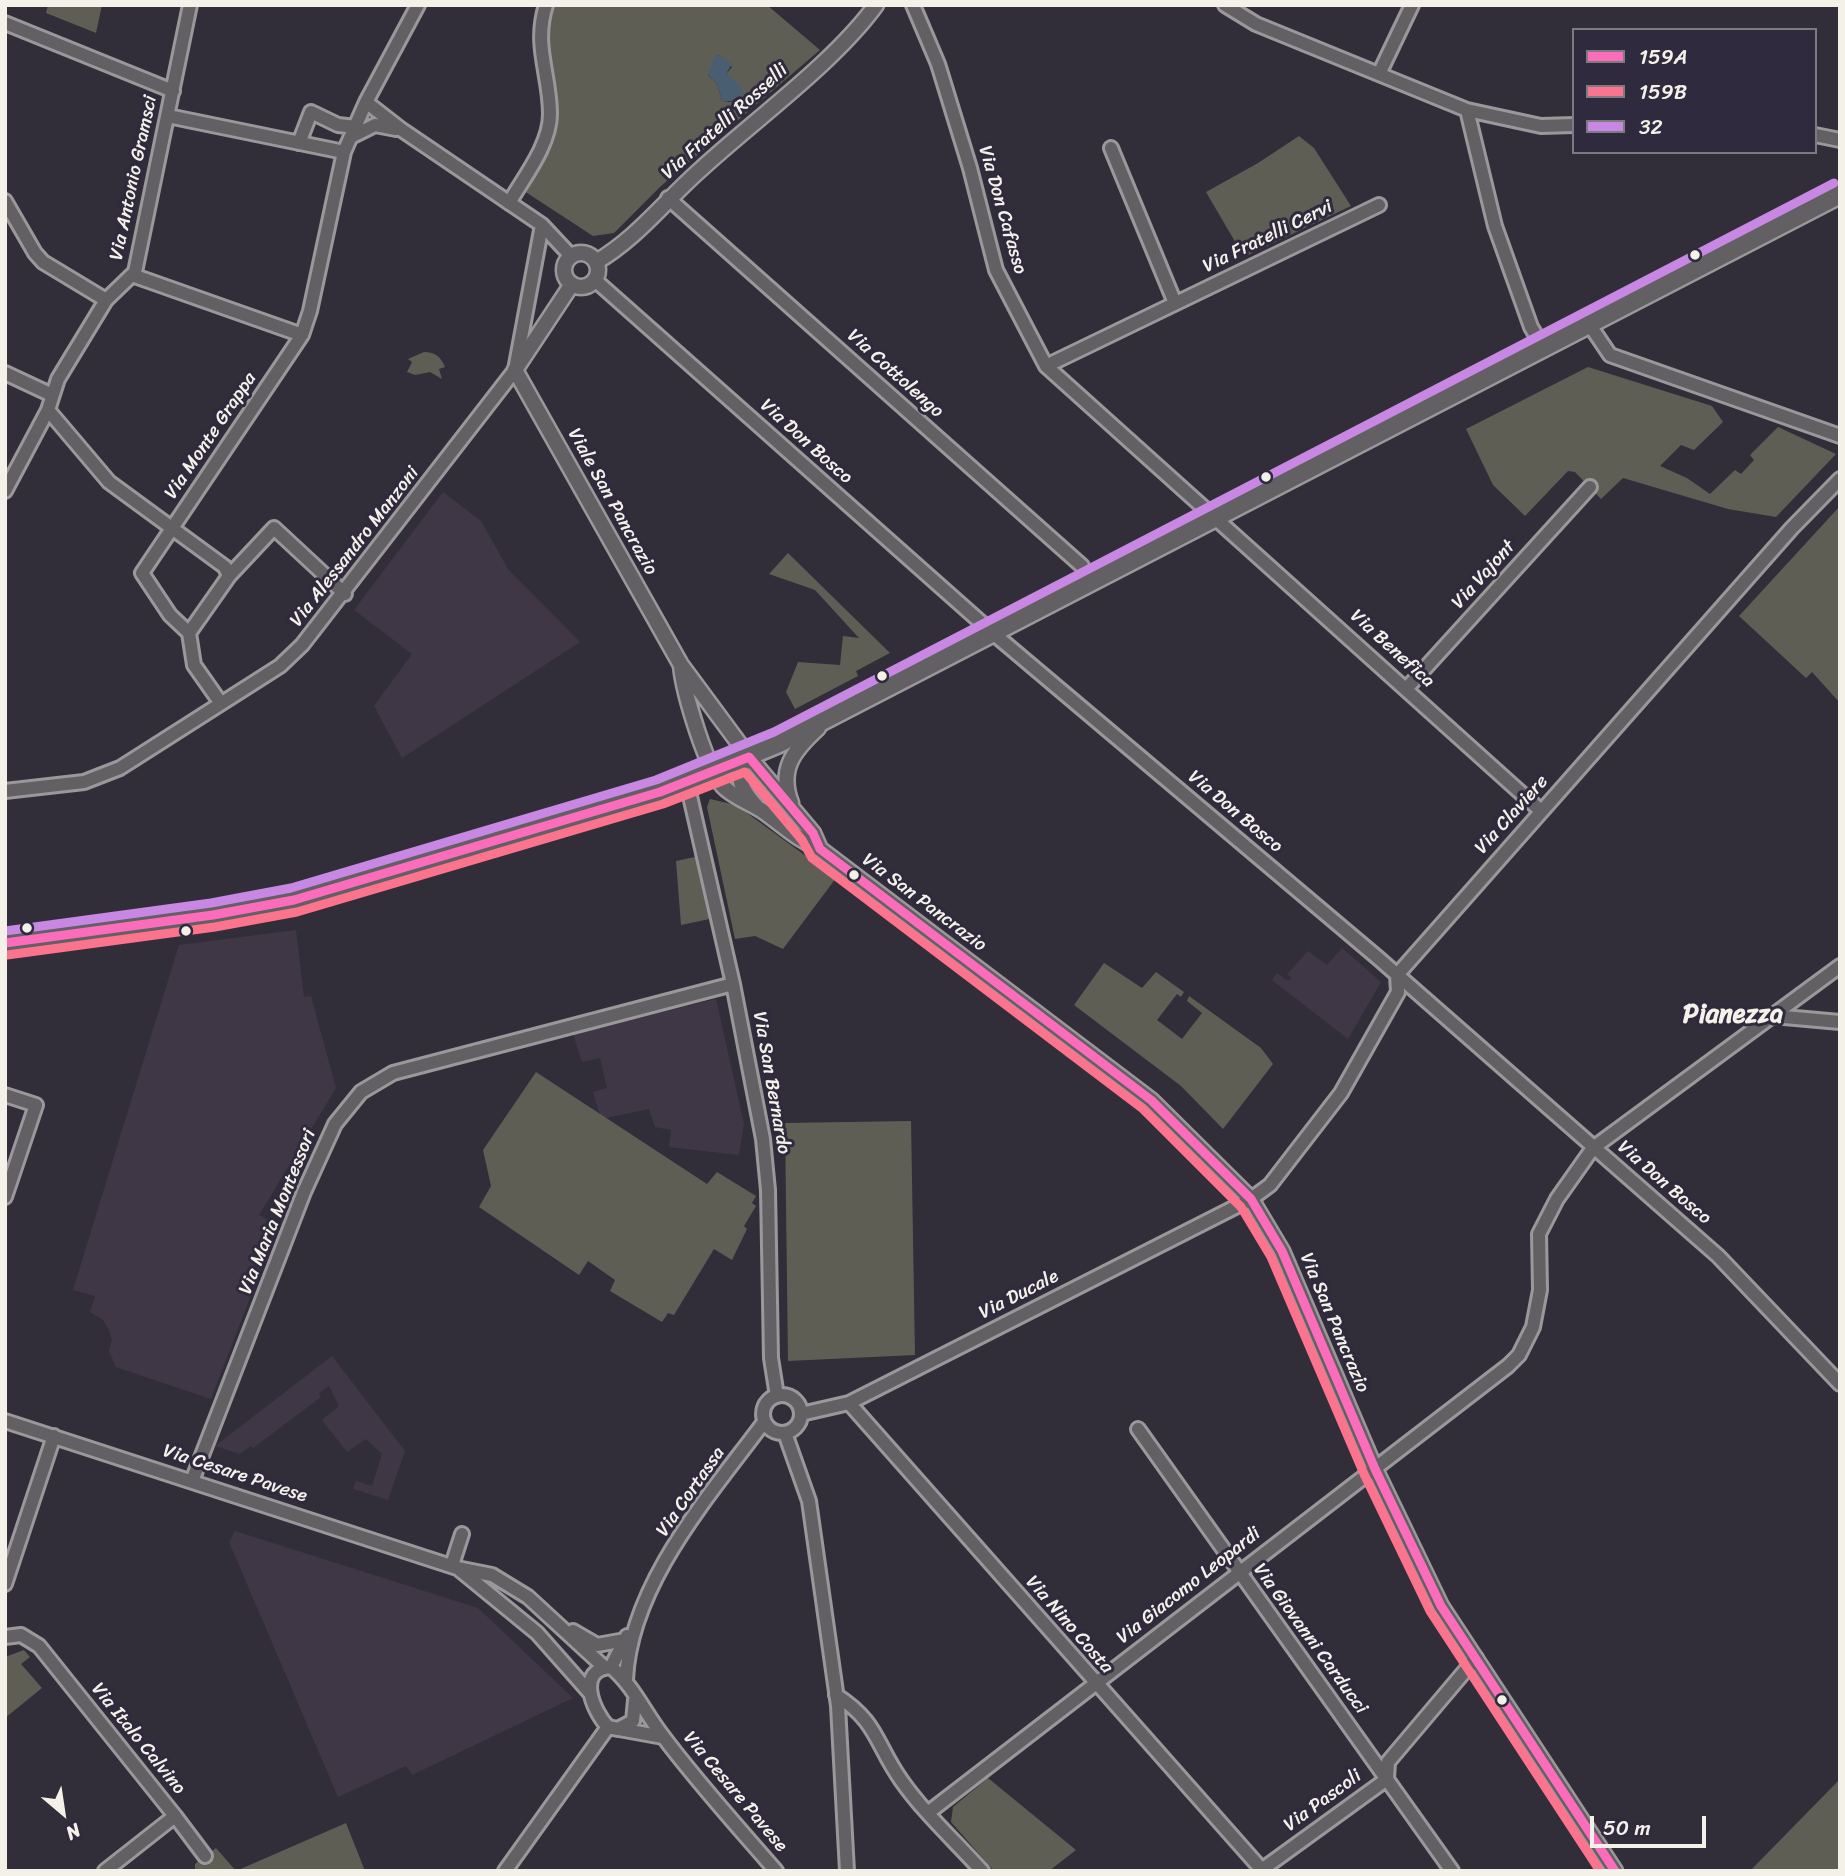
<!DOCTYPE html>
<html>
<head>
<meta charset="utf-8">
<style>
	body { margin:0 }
	#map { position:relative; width:1845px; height:1876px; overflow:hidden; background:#312e39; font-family:Sriracha,sans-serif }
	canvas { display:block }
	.frame { position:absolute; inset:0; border:7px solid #f4f1e8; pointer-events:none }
	.legend { position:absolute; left:1572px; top:28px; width:245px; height:126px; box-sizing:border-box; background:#2f2a3d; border:2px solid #7e7a81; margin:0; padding:9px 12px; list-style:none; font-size:21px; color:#f4f1e8 }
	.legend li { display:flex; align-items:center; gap:14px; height:35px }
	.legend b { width:35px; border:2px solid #7e7a81 }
	.north { position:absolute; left:28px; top:1778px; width:70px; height:70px; -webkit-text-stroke:5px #2f2a3d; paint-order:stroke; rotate:151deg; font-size:19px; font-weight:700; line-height:28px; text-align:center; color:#f4f1e8 }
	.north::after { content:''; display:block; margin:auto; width:24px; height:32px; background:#f4f1e8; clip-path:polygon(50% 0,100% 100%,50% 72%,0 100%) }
	.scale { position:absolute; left:1590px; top:1816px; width:116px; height:32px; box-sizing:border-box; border:4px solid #f4f1e8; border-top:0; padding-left:9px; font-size:21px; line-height:24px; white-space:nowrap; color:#f4f1e8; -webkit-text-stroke:5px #2f2a3d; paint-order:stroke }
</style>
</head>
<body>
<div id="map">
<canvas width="1845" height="1876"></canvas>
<div class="frame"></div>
<ul class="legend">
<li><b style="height:9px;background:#fb6dba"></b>159A</li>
<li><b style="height:9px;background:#fc738d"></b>159B</li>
<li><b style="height:9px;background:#c787e3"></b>32</li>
</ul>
<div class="north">N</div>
<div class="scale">50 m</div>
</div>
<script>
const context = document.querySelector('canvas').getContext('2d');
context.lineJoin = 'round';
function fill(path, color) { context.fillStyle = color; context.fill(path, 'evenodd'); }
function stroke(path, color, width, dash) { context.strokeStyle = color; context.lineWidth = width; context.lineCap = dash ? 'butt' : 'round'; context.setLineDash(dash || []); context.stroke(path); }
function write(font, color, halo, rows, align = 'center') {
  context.font = font + ' Sriracha,sans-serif'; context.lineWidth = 6; context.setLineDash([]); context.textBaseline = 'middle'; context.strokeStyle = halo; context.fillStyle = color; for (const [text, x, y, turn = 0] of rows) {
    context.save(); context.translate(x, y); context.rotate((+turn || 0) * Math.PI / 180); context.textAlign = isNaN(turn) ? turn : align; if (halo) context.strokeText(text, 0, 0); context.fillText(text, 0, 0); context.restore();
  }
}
fill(new Path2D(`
	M443,492L481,521L508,569L580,642L402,758L374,706L412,654L354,610Z
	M296,930L304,997L311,996L336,1088L259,1215L278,1225L211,1399L116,1367L109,1351L112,1340L109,1330L103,1320L90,1312L95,1296L73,1290L179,945Z
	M1342,948L1381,982L1348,1039L1272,980L1277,973L1286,980L1292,979L1287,974L1308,951L1327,965Z
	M716,999L744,1124L739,1155L669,1147L671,1130L655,1127L649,1109L601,1119L593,1092L607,1088L600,1058L582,1062L573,1034Z
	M332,1356L405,1451L388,1500L353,1489L356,1481L372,1486L382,1454L366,1439L347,1452L322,1420L339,1406L329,1386L319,1393L321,1397L253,1448L251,1446L240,1454L215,1446Z
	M235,1531L478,1608L573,1698L412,1775L406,1766L338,1797L229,1542Z`), '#403746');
fill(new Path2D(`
	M48,5H102L96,33L46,13Z
	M551,5H767L820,50L661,186L614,233L593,236L521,189L550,141L547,44ZM719,55L732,67L726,74L742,90L731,102L722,101L717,84L708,75Z
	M1299,136L1314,148L1351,206L1244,257L1206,192L1258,163Z
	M424,352C435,352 441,357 445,367L439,369L442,379L430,372L415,375L407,372L412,362L408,359Z
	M1588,367L1712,406L1723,422L1694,450L1681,445L1660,466L1687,478L1710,494L1735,470L1741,474L1754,460L1750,455L1778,427L1836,454L1776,517L1728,509L1623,478L1601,499L1575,472L1568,471L1525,516L1493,485L1466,429Z
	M1840,506V703L1812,672L1806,678L1739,616Z
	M788,553L890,653L856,671L858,676L795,709L786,692L798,662L840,665L843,636L859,638L815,590L769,574Z
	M710,799L736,805L836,878L783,949L755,936L735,939L707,807Z
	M695,857L719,917L681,925L676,861Z
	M1104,963L1142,988L1156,972L1184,992L1181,997L1177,994L1157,1020L1182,1039L1202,1013L1187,1001L1189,996L1261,1048L1273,1064L1223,1129L1181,1086L1074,1005Z
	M536,1072L707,1184L717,1172L756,1196L752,1203L756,1206L744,1226L747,1229L732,1260L714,1249L674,1315L668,1313L662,1322L610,1291L615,1280L588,1261L579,1275L479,1207L491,1186L483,1150Z
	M911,1121L915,1355L788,1361L785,1123Z
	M24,1650L30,1657L21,1664L42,1688L5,1718V1657Z
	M988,1778L1076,1850L1049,1871H994L951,1822L953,1807Z
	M1840,1779V1871H1750Z
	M346,1823L365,1871H195V1864L216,1848L236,1871Z`), '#5f5e54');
fill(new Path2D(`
	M719,55L732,64L726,74L738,83L744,93L735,101H722L717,84L708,75L714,57Z`), '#4a5e71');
const minor = new Path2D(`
	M913,5L938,64L970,168L996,270L1046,366L1541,811
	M1225,5L1256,24L1467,110L1541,126L1574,125
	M5,23L173,91
	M1379,74L1412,5
	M366,102L402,130L542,225L571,256
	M1467,110L1495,226L1531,327L1543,347
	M168,116L344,152
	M1815,135L1840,140
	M351,137L375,125L396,129
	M299,143L311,112L338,125L356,127
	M1111,148L1175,303
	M668,198L1082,566L1090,583
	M5,201L35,253L43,262L106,300
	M509,203C524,177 550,145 550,114C550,74 533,46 546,5
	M132,275L302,335
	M595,280L994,634L1378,958L1718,1256L1840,1384
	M1589,324L1610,355L1840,436
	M1046,366L1379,205
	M5,373L52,395
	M48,410L109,482L225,567L229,576L189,633L194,665L220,702
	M5,491L48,410L58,379L106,300L135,272L190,5
	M229,576L274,528L345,594
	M189,633L170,615L142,573L302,335L310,311L344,152L366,102L418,5
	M1407,688L1590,487
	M687,783L733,984L763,1139L768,1190L771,1358L777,1396
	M5,791L84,782L120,768L280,666L302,645L515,370L542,225
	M1773,1016L1840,1022
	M5,1095L36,1105L5,1197
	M763 1414a19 19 0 1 1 38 0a19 19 0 1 1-38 0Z
	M849,1403L1263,1871
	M801,1414L849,1403L1251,1199L1270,1185L1341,1093L1398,992L1397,975L1792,528L1840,479
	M5,1421L457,1568L492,1575L528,1597L604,1667
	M1138,1429L1452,1871
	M785,1433L809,1501L838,1706L847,1871
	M192,1481L304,1192L335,1124L361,1092L393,1073L733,984
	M452,1565L462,1534
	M460,1570L537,1633L590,1693
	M5,1584L54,1436
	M573,1631L597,1645L625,1640
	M5,1637L21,1635L39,1646L175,1816L105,1871
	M611,1667L627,1636
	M626,1680C630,1584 710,1495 764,1422
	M836,1695C878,1722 875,1743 901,1780C924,1813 955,1841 982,1871
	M635,1700L633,1721L618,1729L608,1727C592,1710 576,1669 611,1667C632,1684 645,1713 662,1735C697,1782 738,1827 776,1871
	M619,1729L663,1737
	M929,1812L1508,1366L1519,1355L1533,1327L1540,1290L1539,1234L1557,1199L1593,1148L1840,966
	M175,1816L205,1856
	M505,1871L608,1727
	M1260,1871L1387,1779L1388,1762L1476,1658`);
const tertiary = new Path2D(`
	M564 270a17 17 0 1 1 34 0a17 17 0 1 1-34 0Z
	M596,262C636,239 665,201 700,170C753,121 834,63 876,5
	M572,284L515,370L681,665L749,757L813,833L820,849
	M681,665C683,690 707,774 726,789C739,800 754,804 767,814C785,827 800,841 820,849L1151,1100L1251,1199L1282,1251L1375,1469L1441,1606L1615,1871
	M747,758C733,775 743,792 756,806
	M791,803C778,769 794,750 818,728`);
const secondary = new Path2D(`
	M5,943L213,915L294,900L660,792L779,743L1840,194`);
stroke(minor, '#9a989b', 18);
stroke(tertiary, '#9a989b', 19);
stroke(secondary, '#9a989b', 23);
stroke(minor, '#626063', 12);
stroke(tertiary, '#626063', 14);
stroke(secondary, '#626063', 18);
stroke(new Path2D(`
	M5,943L213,915L294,900L660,792L749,757L813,833L820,849L1151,1100L1251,1199L1282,1251L1375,1469L1441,1606L1615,1871`), '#fb6dba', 9);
stroke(new Path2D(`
	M7,955L215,927L297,912L663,804L745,772L802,840L812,858L1143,1109L1241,1207L1271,1257L1364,1474L1430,1611L1600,1871`), '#fc738d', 9);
stroke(new Path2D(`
	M5,931L211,903L291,888L656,780L774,732L1834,183`), '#c787e3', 9);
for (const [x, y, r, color] of [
	[1695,255,6,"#f4f1e8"],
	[1266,477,6,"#f4f1e8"],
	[882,676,6,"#f4f1e8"],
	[854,875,6,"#f4f1e8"],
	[27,928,6,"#f4f1e8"],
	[186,931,6,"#f4f1e8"],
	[1502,1700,6,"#f4f1e8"]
]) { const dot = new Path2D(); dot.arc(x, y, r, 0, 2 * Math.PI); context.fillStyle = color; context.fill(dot); stroke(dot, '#2f2a3d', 2.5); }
write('19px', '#f4f1e8', '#2f2a3d', [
	["Via Fratelli Rosselli",725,122,-42],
	["Via Antonio Gramsci",134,178,-78],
	["Via Don Cafasso",1002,210,74],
	["Via Fratelli Cervi",1268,237,-26],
	["Via Cottolengo",895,374,42],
	["Via Monte Grappa",211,436,-56],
	["Via Don Bosco",806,442,42],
	["Viale San Pancrazio",612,502,61],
	["Via Alessandro Manzoni",355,547,-52],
	["Via Vajont",1484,575,-48],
	["Via Benefica",1392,649,42],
	["Via Don Bosco",1235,812,40],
	["Via Claviere",1512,815,-48],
	["Via San Pancrazio",924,903,37],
	["Via San Bernardo",771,1083,80],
	["Via Don Bosco",1664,1183,41],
	["Via Maria Montessori",278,1212,-68],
	["Via Ducale",1019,1295,-27],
	["Via San Pancrazio",1334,1323,67],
	["Via Cesare Pavese",235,1474,18],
	["Via Cortassa",691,1492,-55],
	["Via Giacomo Leopardi",1189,1586,-38],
	["Via Nino Costa",1069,1625,49],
	["Via Giovanni Carducci",1310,1639,54],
	["Via Italo Calvino",138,1739,51],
	["Via Cesare Pavese",735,1792,50],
	["Via Pascoli",1323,1801,-36]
]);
write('bold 26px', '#f4f1e8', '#2f2a3d', [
	["Pianezza",1733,1015]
]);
</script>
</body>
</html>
